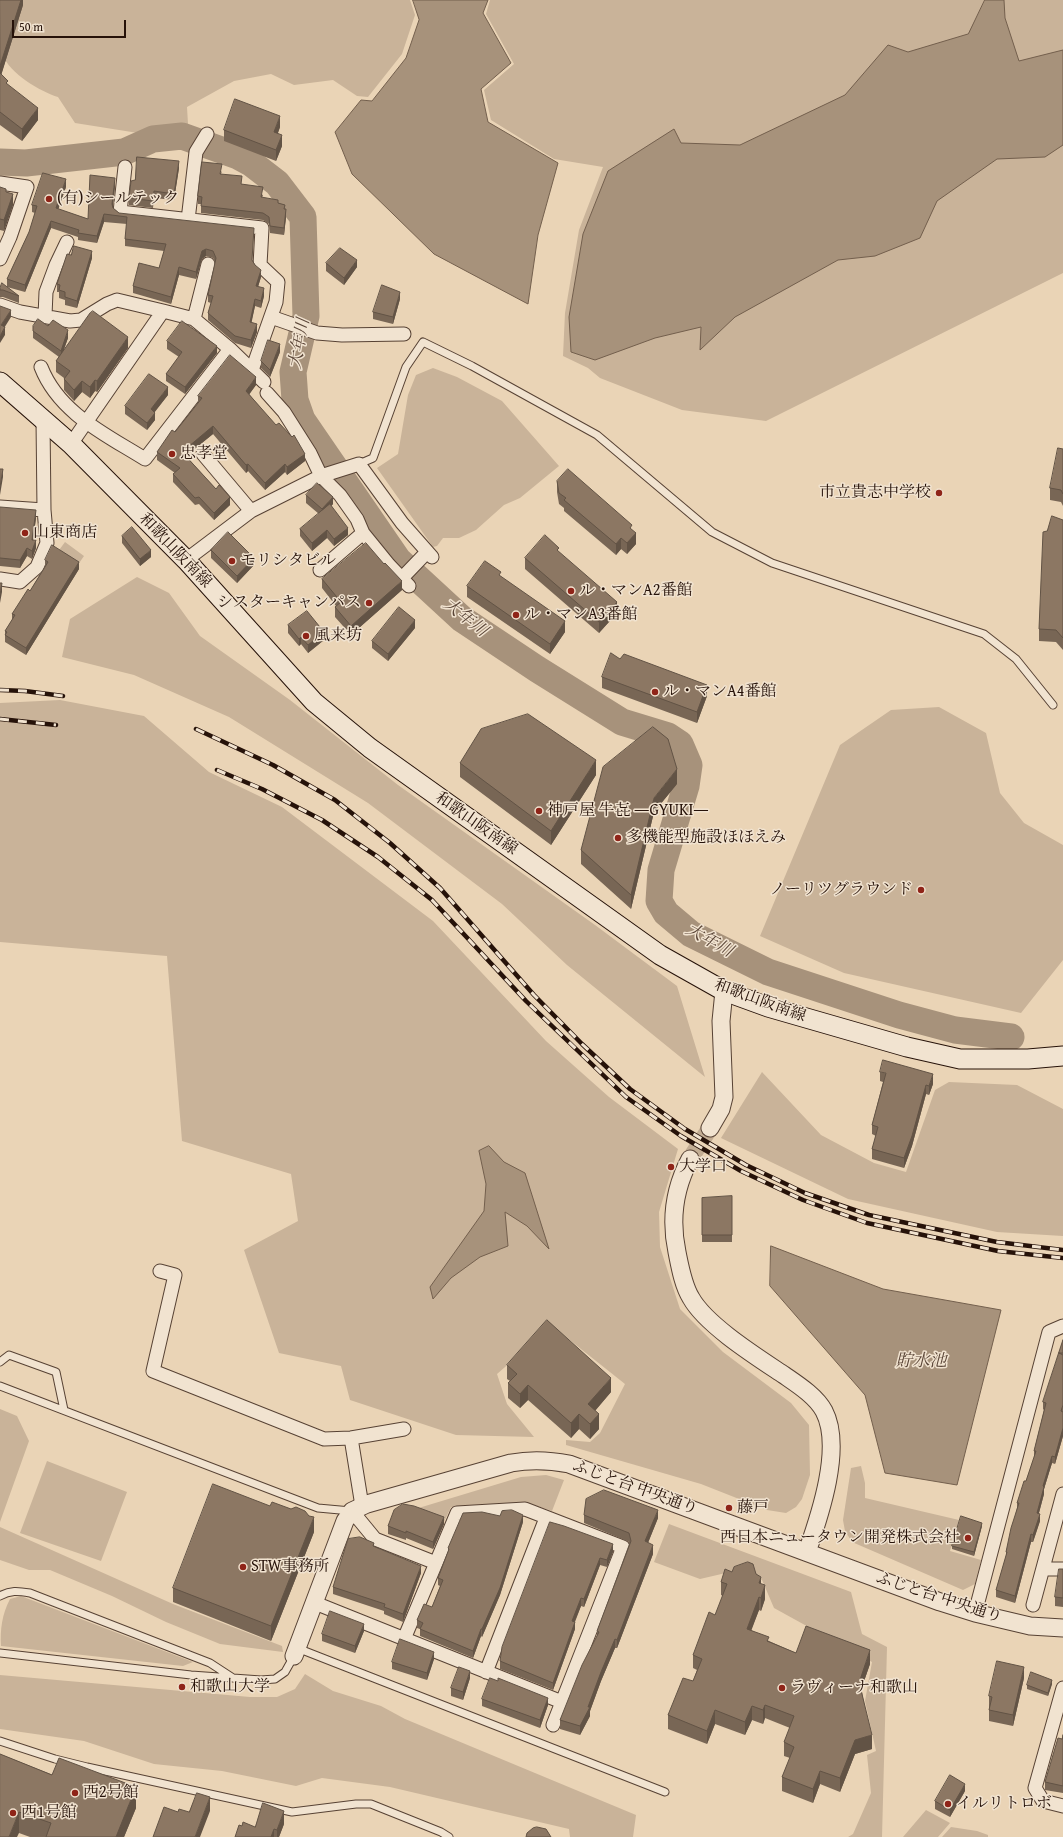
<!DOCTYPE html>
<html>
<head>
<meta charset="utf-8">
<style>
	body { margin:0 }
	#map { position:relative; width:1063px; height:1837px; overflow:hidden; background:#ead4b6; font-family:"Gentium Book Plus",serif }
	canvas { display:block }
	.scale { position:absolute; left:12px; top:20px; width:114px; height:18px; box-sizing:border-box; border:2px solid #261209; border-top:0; padding-left:5px; font-size:12px; line-height:14px; white-space:nowrap; color:#261209; -webkit-text-stroke:3px #f1e3d0; paint-order:stroke }
</style>
</head>
<body>
<div id="map">
<canvas width="1063" height="1837"></canvas>
<div class="scale">50 m</div>
</div>
<script>
const context = document.querySelector('canvas').getContext('2d');
context.lineJoin = 'round';
function fill(path, color) { context.fillStyle = color; context.fill(path, 'evenodd'); }
function stroke(path, color, width, dash) { context.strokeStyle = color; context.lineWidth = width; context.lineCap = dash ? 'butt' : 'round'; context.setLineDash(dash || []); context.stroke(path); }
function write(font, color, halo, rows, align = 'center') {
  context.font = font + ' "Gentium Book Plus","Noto Serif JP",serif'; context.lineWidth = 3; context.setLineDash([]); context.textBaseline = 'middle'; context.strokeStyle = halo; context.fillStyle = color; for (const [text, x, y, turn = 0] of rows) {
    context.save(); context.translate(x, y); context.rotate((+turn || 0) * Math.PI / 180); context.textAlign = isNaN(turn) ? turn : align; if (halo) context.strokeText(text, 0, 0); context.fillText(text, 0, 0); context.restore();
  }
}
fill(new Path2D(`
	M0,0H410L415,15L402,54L368,97L357,96L333,80L294,85L271,74L234,81L187,107L188,124L138,133L75,123L58,97C41,92 9,73 3,55C0,43 1,14 0,0Z
	M490,0H1063V273L766,421L682,410L600,378L588,368L563,356L565,313L579,230L603,167L554,159L491,120L484,90L514,64L486,14Z
	M433,368L457,377L502,401L559,466L520,498L504,505L476,530L459,538H443L437,546L433,547L377,468L398,454L408,395L416,375Z
	M65,542L84,556L75,569L54,557Z
	M137,577L169,593L200,636L290,700L398,785L595,925L677,986L705,1077L567,965L502,904L368,803L229,717L134,675L62,657L70,619Z
	M60,700L144,716L209,772L282,807L433,921L546,1041L609,1097L678,1149L659,1212L660,1247L680,1309L723,1352L791,1403L809,1425L810,1475L802,1499L796,1507L786,1513L767,1510L701,1484L566,1445V1440L590,1442L600,1433L625,1384L552,1326L497,1374L507,1404L534,1437L456,1435L350,1400L341,1366L279,1353L244,1250L298,1221L291,1174L182,1141L167,956L0,942V703Z
	M939,707L986,733L1000,793L1024,823L1063,845V960L1021,1013L844,973L760,936L840,745L891,710Z
	M762,1072L821,1135L874,1163L906,1172L935,1090L949,1082L1017,1085L1063,1109V1236L997,1232L848,1199L721,1138Z
	M0,1409L17,1416L29,1441L0,1522Z
	M47,1461L127,1492L101,1561L20,1533Z
	M861,1466L865,1483V1498L959,1520L950,1551L981,1560L975,1584L963,1590L852,1542L845,1531L843,1520L851,1468Z
	M546,1475L564,1480L552,1511L528,1503L451,1507L444,1522L412,1510L521,1477Z
	M669,1524L851,1592L862,1634L887,1647L882,1837H848L853,1834L871,1793L867,1755L876,1751L865,1701L872,1662L774,1608L762,1580L743,1569L700,1579L654,1562Z
	M0,1527L173,1604L282,1646L283,1652L220,1644L166,1622L112,1596L50,1570H29L0,1560Z
	M21,1596L193,1662L183,1666L1,1646C0,1630 2,1614 10,1599Z
	M305,1674L333,1691L381,1706L405,1719L636,1815L633,1837H570L569,1829L390,1787L322,1778L296,1786L222,1771L154,1764L84,1741L0,1729V1675L250,1697H277L295,1689Z
	M926,1810L950,1823L938,1837H903Z
	M951,1827L977,1831L988,1835V1837H942Z`), '#c9b399');
const water = new Path2D(`
	M413,0H488L483,13L511,63L481,89L488,122L558,163L538,235L528,304L434,254L352,174L335,132L361,100L372,101L406,58L419,20Z
	M985,0H1004L1005,18L1019,61L1063,50V145L1045,157L997,159L937,201L920,238L875,256L838,260L735,317L700,350L701,327L655,338L595,360L571,352L569,317L583,234L608,171L674,129L681,143L740,145L845,95L888,45L908,52L968,34Z
	M489,1146L504,1162L525,1173L549,1249L527,1226L505,1212L508,1246L480,1257L451,1278L433,1299L430,1287L484,1211L486,1184L479,1151Z
	M771,1246L883,1289L1001,1310L957,1485L885,1473L865,1395L770,1286Z`);
fill(water, '#a7927b');
stroke(water, '#735f4d', 1);
stroke(new Path2D(`
	M0,162L26,163L124,152L153,139L182,136L238,156L251,163L277,183L303,217L306,316L293,372L295,400L302,420L398,560L462,619L537,669L622,722L668,736L680,744L689,765L686,786L661,870L659,901L666,913L691,934L768,972L899,1015L955,1030L1011,1037`), '#a7927b', 27);
stroke(new Path2D(`
	M690,1159L710,1128`), '#c3ad93', 17, [17, 8]);
const service = new Path2D(`
	M359,464L373,458L406,367L423,342L472,366L597,435L712,532L772,563L984,634L1016,659L1053,705
	M0,1362L9,1355L56,1372L64,1410
	M0,1386L318,1508L351,1511
	M0,1596C10,1590 18,1591 30,1593L210,1663L233,1678
	M297,1648L665,1792
	M0,1653L191,1675L261,1680L275,1679L285,1672L294,1656
	M0,1741L55,1759L87,1767L292,1812L356,1804H371L441,1832L449,1837`);
const minor = new Path2D(`
	M125,167L120,212L262,228L260,265L278,282L276,302L252,370
	M0,183L27,187L10,237L0,259
	M188,220L196,152L207,134
	M0,305L20,312L70,321L81,320L107,304L117,300L163,311
	M45,316L46,292L56,265L67,242
	M271,317L317,333L342,335L404,334
	M194,319L208,264
	M41,367C59,413 105,434 145,459L230,349
	M267,393L284,412L310,453L321,476L340,495L357,519L363,533L389,565L409,586
	M71,444L163,311L194,319L230,349L264,382
	M203,454L251,511
	M0,507L44,510
	M186,560L251,511L321,476L359,464L402,523L432,557
	M320,570L363,533
	M402,578L427,552
	M0,579L20,582L37,567L47,543L44,510L43,420
	M160,1271L175,1275L153,1371L324,1439L351,1438L404,1429
	M351,1438L362,1506
	M352,1511L375,1539L436,1563
	M1044,1569H1063
	M315,1603L562,1702
	M1033,1605L1063,1494
	M975,1613L1049,1332L1063,1326
	M404,1639L457,1513L525,1509L623,1547L553,1725
	M486,1672L546,1518
	M1063,1688L1035,1788L1043,1801L1063,1806`);
const tertiary = new Path2D(`
	M710,1128L721,1109L724,1097L721,1021L724,991
	M690,1159C674,1189 670,1219 677,1252C680,1267 683,1285 691,1298C706,1325 757,1357 784,1375C797,1384 816,1396 824,1411C843,1447 820,1515 807,1552
	M294,1656L345,1521L352,1511L367,1504L511,1463C532,1459 549,1460 569,1464L940,1602L975,1613L1030,1626L1063,1628`);
const secondary = new Path2D(`
	M0,382L71,444L186,560L314,702L370,748L660,955L724,991L768,1007L907,1047L960,1059H1028L1063,1056`);
stroke(service, '#574234', 9);
stroke(minor, '#574234', 15);
stroke(tertiary, '#574234', 19);
stroke(secondary, '#261209', 21);
stroke(service, '#f1e3d0', 7);
stroke(minor, '#f1e3d0', 13);
stroke(tertiary, '#f1e3d0', 17);
stroke(secondary, '#f1e3d0', 19);
const rail = new Path2D(`
	M0,690L25,691L63,696
	M0,719L56,725
	M196,729L273,765L335,800L390,843L440,888L534,995L582,1044L630,1089L685,1129L746,1165L805,1193L869,1215L997,1242L1063,1250
	M217,770L262,789L322,820L378,857L432,900L526,1001L626,1097L681,1136L741,1171L803,1200L867,1223L998,1251L1063,1258`);
stroke(rail, '#261209', 4.5);
stroke(rail, '#f1e3d0', 3, [9]);
fill(new Path2D(`
	M0,0H23V5L1,75L8,85L38,120L22,141L0,125Z
	M280,127L278,133L282,146L276,161L224,141V130Z
	M179,168L174,200L154,198L153,208L129,205V198L135,180Z
	M222,171L221,174L263,195L262,198L278,203L285,209L286,217L284,235L270,233L269,224L263,220L201,213V204H198V196Z
	M115,186L113,207V208L119,213L253,261L261,277L258,287L264,296L261,308L255,306L251,323L257,332L251,348L235,343L208,320V313L211,303L208,302V295L215,263L213,258L206,256L202,259L196,279L179,275L171,304L133,293V286L159,268L164,251L125,246V239L127,224L104,222L97,243L78,240V237L51,228L25,292L7,287L19,296V303L3,297H0V288L7,287V279L29,232L35,213L32,212V205L66,187L58,209L88,219Z
	M0,187L6,192L13,205L4,231L0,230Z
	M71,255L92,258L77,308L65,305V300L59,298V292H57V284Z
	M326,263L357,267L344,285L326,271Z
	M400,299L393,324L373,319V312Z
	M33,326H48L68,338L64,349L128,348L97,392L95,391L90,398L82,392L74,401L64,390V378L56,372V361L59,357L33,338Z
	M167,341L217,353L185,394L166,381V374L179,357L167,349Z
	M280,352L270,377L261,368V361Z
	M256,385L249,394L305,461L287,475L285,472L265,490L248,471L246,473L213,434L186,456L230,505L214,520L199,504L195,505L173,482V474L175,473L157,460V452L175,432L198,403V396Z
	M168,395L154,412L155,420L147,430L125,414V406Z
	M1063,449V506L1061,502L1050,500V488Z
	M557,481L632,530L636,544L627,554L621,549L616,555L564,511V508L559,504L557,492Z
	M306,495L333,504L331,506L348,535L334,546L327,538L312,551L300,536V529L319,514L306,503Z
	M0,507L36,518L33,540L36,548L32,559L27,556L20,568L0,566Z
	M1063,520V650L1056,642L1039,641V629L1047,531Z
	M122,536L151,557L140,566L122,543Z
	M211,550L254,565L237,583L211,558Z
	M559,553L617,613L599,633L525,569V558Z
	M45,560L79,569L26,655L5,642V631L12,620V614L30,591L45,566Z
	M384,564L402,590L351,635L335,617V607L336,606L322,588V579Z
	M467,586L565,632L550,654L467,597Z
	M288,625L324,640L308,653L301,644L299,646L288,633Z
	M415,628L388,661L372,648V641Z
	M620,659L707,696L697,723L602,688V677Z
	M460,763L596,775L551,845L460,777Z
	M677,784L654,812L631,909L581,864V850Z
	M880,1072L933,1084L929,1095L926,1094L912,1146L904,1168L872,1159V1149L876,1136L872,1134V1125L883,1082L880,1081Z
	M732,1196V1242H702V1198Z
	M1063,1340V1436L1055,1464L1052,1463L1044,1489V1494L1039,1513L1040,1521L1033,1542H1031L1015,1603L996,1597V1590L1006,1556V1552L1017,1508V1503L1026,1481L1034,1458V1451L1044,1410L1043,1409V1402Z
	M507,1365L611,1392L595,1411L599,1429L590,1439L579,1429L571,1438L528,1400L520,1408L508,1398V1383L510,1381L507,1379Z
	M270,1506L291,1509L314,1532L271,1641L173,1602V1588Z
	M584,1515L658,1518L648,1543L653,1554L617,1648H615L601,1681L590,1711V1716L580,1735L560,1729V1720L597,1636V1631L629,1544V1542L584,1523Z
	M523,1522L500,1595L482,1637L481,1636L473,1658L420,1636V1629L417,1628V1620L432,1607L440,1586L438,1585V1578L448,1552V1548Z
	M550,1522L613,1552L607,1567L600,1565L584,1607L581,1606L575,1622V1629L553,1690L500,1669V1661Z
	M444,1524L433,1549L406,1538V1540L388,1534V1526Z
	M982,1526L974,1556L952,1549V1546Z
	M374,1546L421,1573L403,1622L384,1614V1611L333,1594V1587Z
	M1063,1569V1607L1055,1606V1597Z
	M732,1572L756,1574L761,1584L765,1599L761,1611L759,1610L751,1630L769,1641L796,1653L870,1664L862,1687V1692L872,1749L855,1754L840,1792L820,1784L813,1803L782,1791V1777L790,1758L784,1756V1742L790,1728L765,1718L763,1724L752,1720L745,1735L715,1724L707,1744L668,1729V1715L693,1681L697,1670L693,1668V1655L715,1615L723,1596L721,1595V1582Z
	M364,1631L355,1653L322,1641V1634Z
	M434,1659L427,1680L392,1669V1662Z
	M470,1678L463,1700L451,1696V1688Z
	M1024,1678L1013,1726L989,1721V1696Z
	M1052,1684L1048,1696L1027,1689V1685Z
	M482,1699L548,1705L540,1728L482,1706Z
	M1063,1735V1793L1045,1790V1782Z
	M0,1754L136,1808L124,1837H30L19,1833Z
	M965,1791L950,1817L935,1809V1801Z
	M284,1824L279,1837H235L242,1826L255,1827Z`), '#786655');
fill(new Path2D(`
	M21,0H23V5L0,79V66Z
	M38,108V120L22,141V129Z
	M280,116V127L274,143V132Z
	M282,135V146L276,161V150Z
	M179,161V168L174,200V194Z
	M115,178V186L112,212V204Z
	M66,179V187L56,216V208Z
	M13,194V205L4,231V220Z
	M286,209V217L284,235V228Z
	M104,214V222L97,243V236Z
	M51,221V228L25,292V285Z
	M206,249V256L202,259L196,279V272L202,251Z
	M92,251V258L77,308V301Z
	M357,260V267L344,285V278Z
	M179,267V275L171,304V297Z
	M261,270V277L256,293V286Z
	M264,288V296L261,308V301Z
	M400,292V299L393,324V317Z
	M255,299V306L250,330V322Z
	M11,310V317L1,333V325Z
	M257,324V332L251,348V340Z
	M5,327V335L0,343V336Z
	M68,330V338L61,358V351Z
	M128,337V348L97,392V381Z
	M280,344V352L270,377V370Z
	M217,346V353L185,394V387Z
	M256,377V385L246,399V391Z
	M95,380V391L90,398V387Z
	M82,381V392L74,401V390Z
	M168,387V395L151,417V409Z
	M155,413V420L147,430V423Z
	M213,426V434L182,459V452Z
	M305,454V461L287,475V467Z
	M248,464V471L246,473V465Z
	M285,464V472L265,490V483Z
	M3,469V477L0,495V487Z
	M230,497V505L214,520V513Z
	M333,497V504L322,516V509Z
	M36,510V518L32,548V540Z
	M348,528V535L334,546V539Z
	M327,530V538L312,551V543Z
	M636,533V544L627,554V543Z
	M621,538V549L616,555V544Z
	M36,540V548L32,559V551Z
	M27,548V556L20,568V560Z
	M151,550V557L140,566V559Z
	M254,558V565L237,583V576Z
	M79,562V569L26,655V648Z
	M402,581V590L351,635V626Z
	M2,583V592L0,603V595Z
	M617,602V613L599,633V622Z
	M415,620V628L388,661V654Z
	M565,621V632L550,654V644Z
	M324,632V640L308,653V645Z
	M301,637V644L299,646V639Z
	M707,685V696L697,723V712Z
	M596,760V775L551,845V831Z
	M677,769V784L654,812L631,909V895L654,798Z
	M933,1074V1084L929,1095V1086Z
	M926,1085V1094L912,1146L904,1168V1158Z
	M611,1378V1392L588,1419V1404Z
	M528,1385V1400L520,1408V1394Z
	M579,1414V1429L571,1438V1423Z
	M599,1414V1429L590,1439V1424Z
	M1063,1428V1436L1055,1464V1457Z
	M1052,1456V1463L1044,1489V1494L1037,1520V1513L1043,1486Z
	M658,1510V1518L645,1550V1541Z
	M1040,1514V1521L1033,1542V1535Z
	M523,1515V1522L500,1595L482,1637V1629Z
	M314,1517V1532L271,1641V1626Z
	M444,1517V1524L433,1549V1542Z
	M982,1523V1526L974,1556V1552Z
	M1031,1534V1542L1015,1603V1596Z
	M613,1544V1552L607,1567V1560Z
	M653,1545V1554L617,1648V1640Z
	M600,1558V1565L584,1607V1599Z
	M421,1566V1573L403,1622V1614Z
	M761,1577V1590L759,1583Z
	M765,1585V1599L761,1611V1598Z
	M759,1597V1610L747,1642V1629Z
	M581,1598V1606L572,1628V1621Z
	M575,1622V1629L553,1690V1683Z
	M364,1624V1631L355,1653V1646Z
	M481,1629V1636L473,1658V1651Z
	M615,1639V1648L601,1681L590,1711V1716L580,1735V1726L588,1707L601,1672Z
	M870,1650V1664L862,1687V1695L860,1699V1680Z
	M434,1652V1659L427,1680V1673Z
	M1024,1667V1678L1013,1726V1715Z
	M470,1671V1678L463,1700V1692Z
	M1052,1680V1684L1048,1696V1693Z
	M548,1698V1705L540,1728V1720Z
	M765,1705V1718L763,1724V1710Z
	M752,1706V1720L745,1735V1722Z
	M715,1710V1724L707,1744V1731Z
	M872,1735V1749L855,1754L840,1792V1778L855,1740Z
	M820,1771V1784L813,1803V1789Z
	M965,1784V1791L950,1817V1810Z
	M136,1787V1808L124,1837H116Z
	M210,1797V1811L200,1837H195Z
	M284,1811V1824L279,1837H277V1830Z
	M19,1812V1833L17,1837H9Z
	M274,1829V1837H271Z`), '#625345');
const building = new Path2D(`
	M0,0H21L0,66Z
	M0,73L8,81L6,83L38,108L22,129L0,112Z
	M235,99L280,116L274,132L282,135L276,150L224,130Z
	M137,157L179,161L174,194L154,191L153,201L129,198L131,181L135,180Z
	M202,162L222,164L220,174L242,176L241,184L263,187L261,197L278,200V203L285,205L284,209H286L284,228L270,226L269,217L263,213L201,206L202,197L198,196Z
	M43,173L66,179L56,208L88,219L90,175L115,178L112,204L113,208L119,213L254,228L252,260L255,265L261,270L256,286L264,288L261,301L255,299L250,322L257,324L251,340L235,336L208,313L213,296L208,295L216,258L213,251L206,249L202,251L196,272L179,267L171,297L133,286L139,263L159,268L166,244L125,239L127,217L104,214L97,236L78,233L79,230L51,221L25,285L7,279L29,232L37,206L32,205Z
	M0,187L6,189V192L13,194L4,220L0,219Z
	M74,246L92,251L77,301L65,297V292L59,290L60,285L57,284L67,254L71,255Z
	M340,248L357,260L344,278L326,263Z
	M2,283L19,296L3,290H0V288Z
	M382,285L400,292L393,317L373,312Z
	M0,306L11,310L1,325L5,327L0,336Z
	M93,311L128,337L97,381L95,380L90,387L82,381L74,390L64,379L70,371L56,361L90,313Z
	M38,319L48,326L53,320L68,330L61,351L33,331V326Z
	M182,321L217,346L185,387L166,374L182,352L167,341Z
	M268,340L280,344L270,370L261,361Z
	M230,355L256,377L246,391L276,425L279,423L292,437L294,435L305,454L287,467L285,464L265,483L248,464L246,465L213,426L182,452L216,489L219,485L230,497L214,513L199,497L195,498L173,474L180,468L157,452L172,430L175,432L202,398L198,396Z
	M149,374L168,387L151,409L155,413L147,423L125,406Z
	M1058,448L1063,449V494L1061,490L1050,488Z
	M0,469H3L0,487Z
	M568,469L632,525L630,528L636,533L627,543L621,538L616,544L564,500L566,498L559,493L557,481Z
	M317,483L333,497L322,509L306,495Z
	M330,504L348,528L334,539L327,530L312,543L300,529Z
	M0,507L36,510L32,540H36L32,551L27,548L20,560L0,558Z
	M1052,516L1063,520V638L1056,630L1039,629L1043,532L1047,531Z
	M132,527L151,550L140,559L122,536Z
	M228,532L254,558L237,576L211,550Z
	M545,535L559,548L557,550L617,602L599,622L525,558Z
	M366,543L384,564L385,563L402,581L351,626L335,607L341,602L322,579Z
	M52,545L79,562L26,648L5,635L7,632L5,631L15,615L12,614L28,589L30,591L48,562L45,560Z
	M485,561L501,572L499,575L565,621L550,644L467,586Z
	M0,583H2L0,595Z
	M399,607L415,620L388,654L372,641Z
	M307,611L324,632L308,645L301,637L299,639L288,625Z
	M611,653L620,659L624,654L707,685L697,712L602,677Z
	M528,714L596,760L551,831L460,763L481,729Z
	M653,727L668,739L677,769L654,798L631,895L581,850L603,767Z
	M883,1060L933,1074L929,1086L926,1085L912,1136L904,1158L872,1149L878,1127L872,1125L886,1073L880,1072Z
	M732,1196V1235H702V1198Z
	M547,1320L611,1378L588,1404L599,1414L590,1424L579,1414L571,1423L528,1385L520,1394L508,1383L517,1374L507,1365Z
	M1063,1340V1353H1059Z
	M1059,1353L1063,1355V1405L1061,1411L1063,1412V1428L1055,1457L1052,1456L1043,1486L1044,1487L1037,1513L1040,1514L1033,1535L1031,1534L1015,1596L996,1590L1007,1552H1006L1011,1528L1019,1503H1017L1024,1481H1026L1036,1451H1034L1046,1403L1043,1402Z
	M213,1484L270,1506L272,1502L291,1509L296,1507L305,1511L309,1516L314,1517L271,1626L173,1588Z
	M604,1490L658,1510L645,1541L653,1545L617,1640L615,1639L601,1672L588,1707H590L580,1726L560,1720L582,1665L599,1632L597,1631L631,1541L629,1533L584,1515L586,1499Z
	M403,1504L414,1506L444,1517L433,1542L406,1531V1533L388,1526L394,1510Z
	M512,1510L523,1515L500,1588L482,1629H481L473,1651L420,1629L423,1623L417,1620L424,1604L432,1607L443,1580L438,1578L449,1549L448,1548L463,1513L482,1512L500,1516L502,1511Z
	M961,1516L982,1523L974,1552L952,1546Z
	M550,1522L564,1526L613,1544L607,1560L600,1558L584,1599L581,1598L572,1621L575,1622L553,1683L500,1661L502,1647Z
	M360,1537L374,1543L373,1546L421,1566L403,1614L384,1607L385,1604L333,1587L348,1539Z
	M748,1562L753,1564L756,1574L761,1577L759,1583L765,1585L761,1598L759,1597L747,1629L769,1637L767,1641L796,1653L806,1626L870,1650L860,1680L862,1681L860,1686L872,1735L855,1740L840,1778L820,1771L813,1789L782,1777L794,1747L784,1742L794,1716L765,1705L763,1710L752,1706L745,1722L715,1710L707,1731L668,1715L683,1678L693,1681L702,1659L693,1655L709,1612L715,1615L727,1584L721,1582L725,1569L732,1572L734,1567Z
	M1059,1569H1063V1598L1055,1597Z
	M330,1611L364,1624L355,1646L322,1634Z
	M400,1639L434,1652L427,1673L392,1662Z
	M997,1661L1024,1667L1013,1715L989,1710L992,1697L989,1696Z
	M459,1667L470,1671L463,1692L451,1688Z
	M1031,1672L1052,1680L1048,1693L1027,1685Z
	M490,1678L498,1681V1678L548,1698L540,1720L482,1699Z
	M1063,1735V1786L1045,1782L1058,1738L1062,1739Z
	M0,1754L52,1775L59,1758L136,1787L116,1837H46L51,1823L19,1812L9,1837H0Z
	M950,1775L965,1784L950,1810L935,1801Z
	M197,1793L210,1797L195,1837H153L164,1807L178,1812L179,1809L189,1812Z
	M263,1803L284,1811L277,1830L274,1829L271,1837H235L239,1825L242,1826L243,1822L255,1827Z
	M537,1827L546,1829L551,1837H526L527,1833L533,1828Z`);
fill(building, '#8c7763');
stroke(building, '#625345', 1);
for (const [x, y, r, color] of [
	[49,199,4,"#8f2418"],
	[172,454,4,"#8f2418"],
	[939,493,4,"#8f2418"],
	[25,533,4,"#8f2418"],
	[232,561,4,"#8f2418"],
	[571,591,4,"#8f2418"],
	[369,603,4,"#8f2418"],
	[516,615,4,"#8f2418"],
	[306,636,4,"#8f2418"],
	[655,692,4,"#8f2418"],
	[539,811,4,"#8f2418"],
	[618,838,4,"#8f2418"],
	[921,890,4,"#8f2418"],
	[671,1167,4,"#8f2418"],
	[729,1508,4,"#8f2418"],
	[968,1538,4,"#8f2418"],
	[243,1567,4,"#8f2418"],
	[182,1687,4,"#8f2418"],
	[782,1688,4,"#8f2418"],
	[75,1793,4,"#8f2418"],
	[948,1804,4,"#8f2418"],
	[13,1813,4,"#8f2418"]
]) { const dot = new Path2D(); dot.arc(x, y, r, 0, 2 * Math.PI); context.fillStyle = color; context.fill(dot); stroke(dot, '#f1e3d0', 1.5); }
write('16px', '#261209', '#f1e3d0', [
	["(有)シールテック",57,199],
	["忠孝堂",180,454],
	["市立貴志中学校",931,493,"right"],
	["山東商店",33,533],
	["モリシタビル",240,561],
	["ル・マンA2番館",579,591],
	["シスターキャンパス",361,603,"right"],
	["ル・マンA3番館",524,615],
	["風来坊",314,636],
	["ル・マンA4番館",663,692],
	["神戸屋 牛㐂 ―GYUKI―",547,811],
	["多機能型施設ほほえみ",626,838],
	["ノーリツグラウンド",913,890,"right"],
	["大学口",679,1167],
	["藤戸",737,1508],
	["西日本ニュータウン開発株式会社",960,1538,"right"],
	["STW事務所",251,1567],
	["和歌山大学",190,1687],
	["ラヴィーナ和歌山",790,1688],
	["西2号館",83,1793],
	["イルリトロボ",956,1804],
	["西1号館",21,1813]
], 'left');
write('16px', '#261209', '#f1e3d0', [
	["和歌山阪南線",175,551,46],
	["和歌山阪南線",476,824,35],
	["和歌山阪南線",760,1001,20],
	["ふじと台 中央通り",635,1488,20],
	["ふじと台 中央通り",939,1598,18]
]);
write('italic 17px', '#5a4537', '#f1e3d0', [
	["大年川",300,344,-80],
	["大年川",465,618,38],
	["大年川",709,941,29],
	["貯水池",921,1362]
]);
</script>
</body>
</html>
